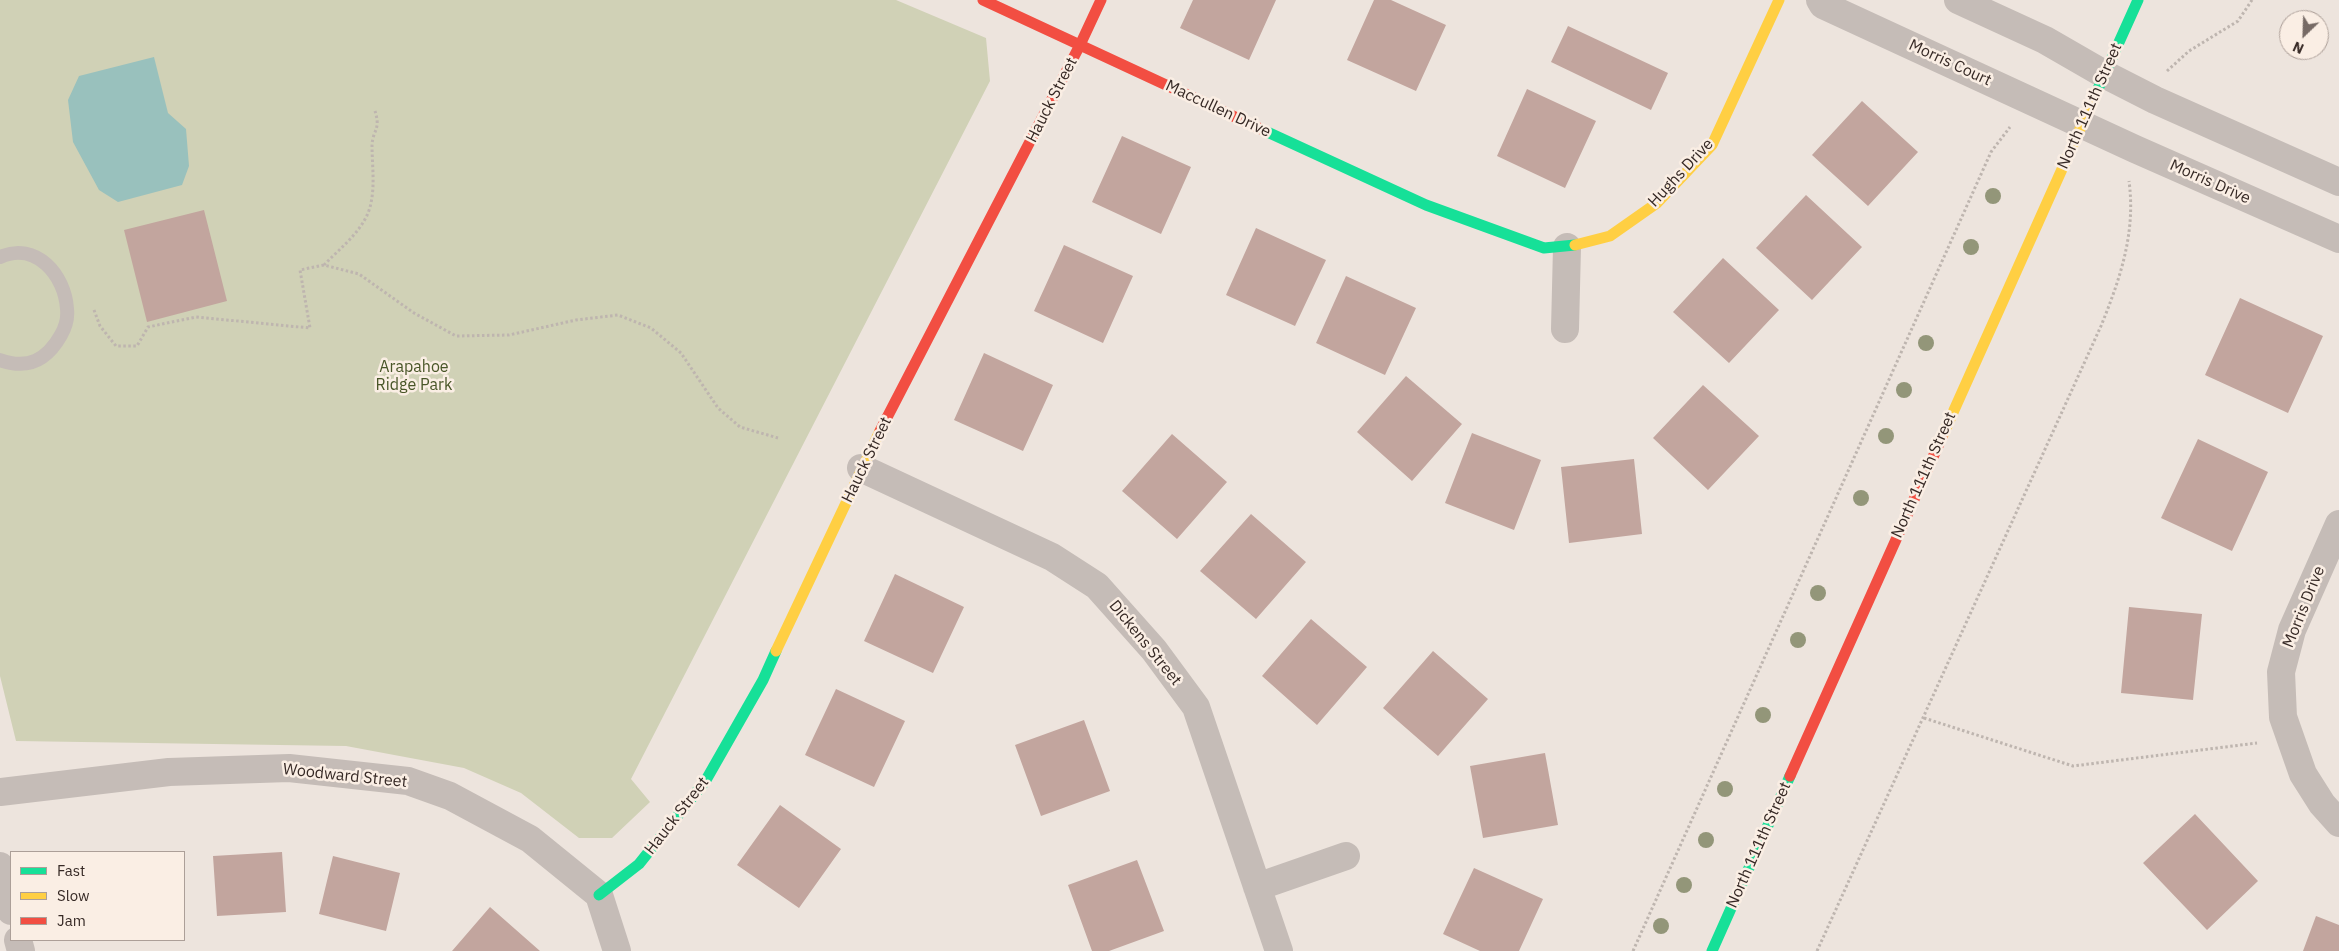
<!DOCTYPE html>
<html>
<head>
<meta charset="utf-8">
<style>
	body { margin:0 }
	#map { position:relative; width:2339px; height:951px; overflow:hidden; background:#ede4dd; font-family:"IBM Plex Sans",sans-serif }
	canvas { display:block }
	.legend { position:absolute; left:10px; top:851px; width:175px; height:90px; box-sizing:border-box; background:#faeee4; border:1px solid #ac9f98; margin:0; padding:6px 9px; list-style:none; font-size:15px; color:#362925 }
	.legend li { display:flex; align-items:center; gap:10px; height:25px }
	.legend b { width:25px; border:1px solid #ac9f98 }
	.north { position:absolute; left:2279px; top:10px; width:50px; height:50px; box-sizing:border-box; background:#faeee4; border:1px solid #ac9f98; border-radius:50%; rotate:204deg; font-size:14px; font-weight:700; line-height:20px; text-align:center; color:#362925 }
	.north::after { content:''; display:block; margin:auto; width:18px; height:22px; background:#766a65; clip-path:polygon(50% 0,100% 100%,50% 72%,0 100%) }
</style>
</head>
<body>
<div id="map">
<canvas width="2339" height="951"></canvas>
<ul class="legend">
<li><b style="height:6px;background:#16e098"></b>Fast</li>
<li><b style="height:6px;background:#ffcf43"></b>Slow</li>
<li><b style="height:6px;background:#f24e42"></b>Jam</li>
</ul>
<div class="north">N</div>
</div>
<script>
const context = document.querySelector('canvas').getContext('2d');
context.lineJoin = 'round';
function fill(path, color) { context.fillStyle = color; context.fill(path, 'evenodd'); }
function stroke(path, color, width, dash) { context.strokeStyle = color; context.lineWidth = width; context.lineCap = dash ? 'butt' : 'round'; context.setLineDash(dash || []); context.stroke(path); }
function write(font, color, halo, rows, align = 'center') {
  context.font = font + ' "IBM Plex Sans",sans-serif'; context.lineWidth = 5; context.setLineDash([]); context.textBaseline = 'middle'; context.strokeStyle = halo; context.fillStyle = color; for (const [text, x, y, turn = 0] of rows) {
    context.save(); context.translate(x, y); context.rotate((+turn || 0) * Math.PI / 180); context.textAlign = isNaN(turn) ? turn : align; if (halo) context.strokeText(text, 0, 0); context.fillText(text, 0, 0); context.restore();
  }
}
fill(new Path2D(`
	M0,0H896L986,38L990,81L631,779L650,802L612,838H579L521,793L464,768L346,746L16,741L0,676Z`), '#d0d1b6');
fill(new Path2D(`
	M154,57L168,113L186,129L189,166L182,185L118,202L99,190L73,142L68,100L79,76Z`), '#99c1bd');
fill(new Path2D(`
	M1193,0H1276L1249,60L1180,28Z
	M1374,0H1391L1446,25L1416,91L1347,60Z
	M1568,26L1668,73L1651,110L1551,62Z
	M1527,89L1596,121L1565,188L1497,156Z
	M1862,101L1918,152L1868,206L1812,155Z
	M1122,136L1191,167L1161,234L1092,202Z
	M1806,195L1862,247L1812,300L1756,248Z
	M204,210L227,301L147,322L124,230Z
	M1256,228L1326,260L1295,326L1226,295Z
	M1064,245L1133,276L1103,343L1034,311Z
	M1723,258L1779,310L1729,363L1673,312Z
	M1346,276L1416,308L1385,375L1316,343Z
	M2240,298L2323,336L2288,413L2205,375Z
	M984,353L1053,385L1023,451L954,420Z
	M1406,376L1462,424L1412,481L1357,432Z
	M1703,385L1759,436L1708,490L1653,438Z
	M1472,433L1541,460L1514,530L1445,503Z
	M1172,434L1227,482L1177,539L1122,491Z
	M2198,439L2268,472L2232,551L2161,518Z
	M1634,459L1642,534L1569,543L1561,467Z
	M1251,514L1306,562L1256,619L1200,571Z
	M895,574L964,607L933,673L864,641Z
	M2129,607L2202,614L2193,700L2121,693Z
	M1311,619L1367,667L1317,725L1262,676Z
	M1433,651L1488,699L1438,756L1383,708Z
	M836,689L905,721L874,787L805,755Z
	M1084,720L1110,791L1041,816L1015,745Z
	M1545,753L1558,825L1483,838L1470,766Z
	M780,805L841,849L799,908L737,865Z
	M2195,814L2258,881L2207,930L2143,863Z
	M282,852L286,912L217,916L213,856Z
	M333,856L400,873L386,931L319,914Z
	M1137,860L1164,931L1109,951H1092L1068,885Z
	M1474,868L1543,899L1519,951H1480L1443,934Z
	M490,907L540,951H452Z
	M2316,916L2339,925V951H2303Z`), '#c2a59e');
stroke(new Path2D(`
	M2167,71L2189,51L2238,21L2252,0
	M324,265C341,247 366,229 371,203C375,184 372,164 372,145C373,129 381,130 375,111
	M94,310L100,326L116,346H137L148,327L196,317L310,328L300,270L324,265L359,274L414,313L456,336L509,335L576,320L618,315L651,328L681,353L718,408L740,427L778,438
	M1924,718L2073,766L2257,743
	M1633,951L1991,152L2010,127
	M1817,951L2101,326C2120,279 2136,233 2129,181`), '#beb5af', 3, [2.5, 2.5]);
stroke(new Path2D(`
	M0,257C36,241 65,275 67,309C68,318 65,328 61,335C47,360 28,370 0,360`), '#c5bcb7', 14);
stroke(new Path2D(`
	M1820,0L1823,5L2135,149L2339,239
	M1958,0L2045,40L2104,74L2155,100L2339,182
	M1565,329L1567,247
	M861,468L1052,557L1097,586L1154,650L1196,707L1279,951
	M2339,524L2292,630L2281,672L2283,717L2303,774L2322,804L2339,823
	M0,792L169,772L289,768L408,781L450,796L530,839L599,895L617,951
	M0,866L11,911
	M1257,887L1346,856
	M18,940L21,951`), '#c5bcb7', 28);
stroke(new Path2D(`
	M2093,100L2138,0
	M1263,130L1426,205L1544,248L1575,245
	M599,895L639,864L706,780L763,680L776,651
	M1712,951L1790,776`), '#16e098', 11);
stroke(new Path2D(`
	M1575,245L1610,236L1657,203L1712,145L1779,0
	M1942,437L2093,100
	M776,651L880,431`), '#ffcf43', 11);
stroke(new Path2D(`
	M983,0L1263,130
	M880,431L1080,45L1101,0
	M1790,776L1942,437`), '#f24e42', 11);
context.fillStyle = '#939679';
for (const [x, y] of [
	[1993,196],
	[1971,247],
	[1926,343],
	[1904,390],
	[1886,436],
	[1861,498],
	[1818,593],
	[1798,640],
	[1763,715],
	[1725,789],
	[1706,840],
	[1684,885],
	[1661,926]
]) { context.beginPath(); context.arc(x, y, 8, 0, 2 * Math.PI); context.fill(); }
write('16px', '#362925', '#faeee4', [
	["Morris Court",1950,63,25],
	["Hauck Street",1052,100,-63],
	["North 111th Street",2090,106,-66],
	["Maccullen Drive",1218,109,25],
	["Hughs Drive",1681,173,-47],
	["Morris Drive",2210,182,24],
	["Hauck Street",867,460,-64],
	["North 111th Street",1924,475,-66],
	["Morris Drive",2304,607,-68],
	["Dickens Street",1145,643,51],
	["Woodward Street",345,776,6],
	["Hauck Street",677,816,-52],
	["North 111th Street",1759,845,-66]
]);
write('16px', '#495628', '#faeee4', [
	["Arapahoe",414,367],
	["Ridge Park",414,385]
]);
</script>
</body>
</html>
